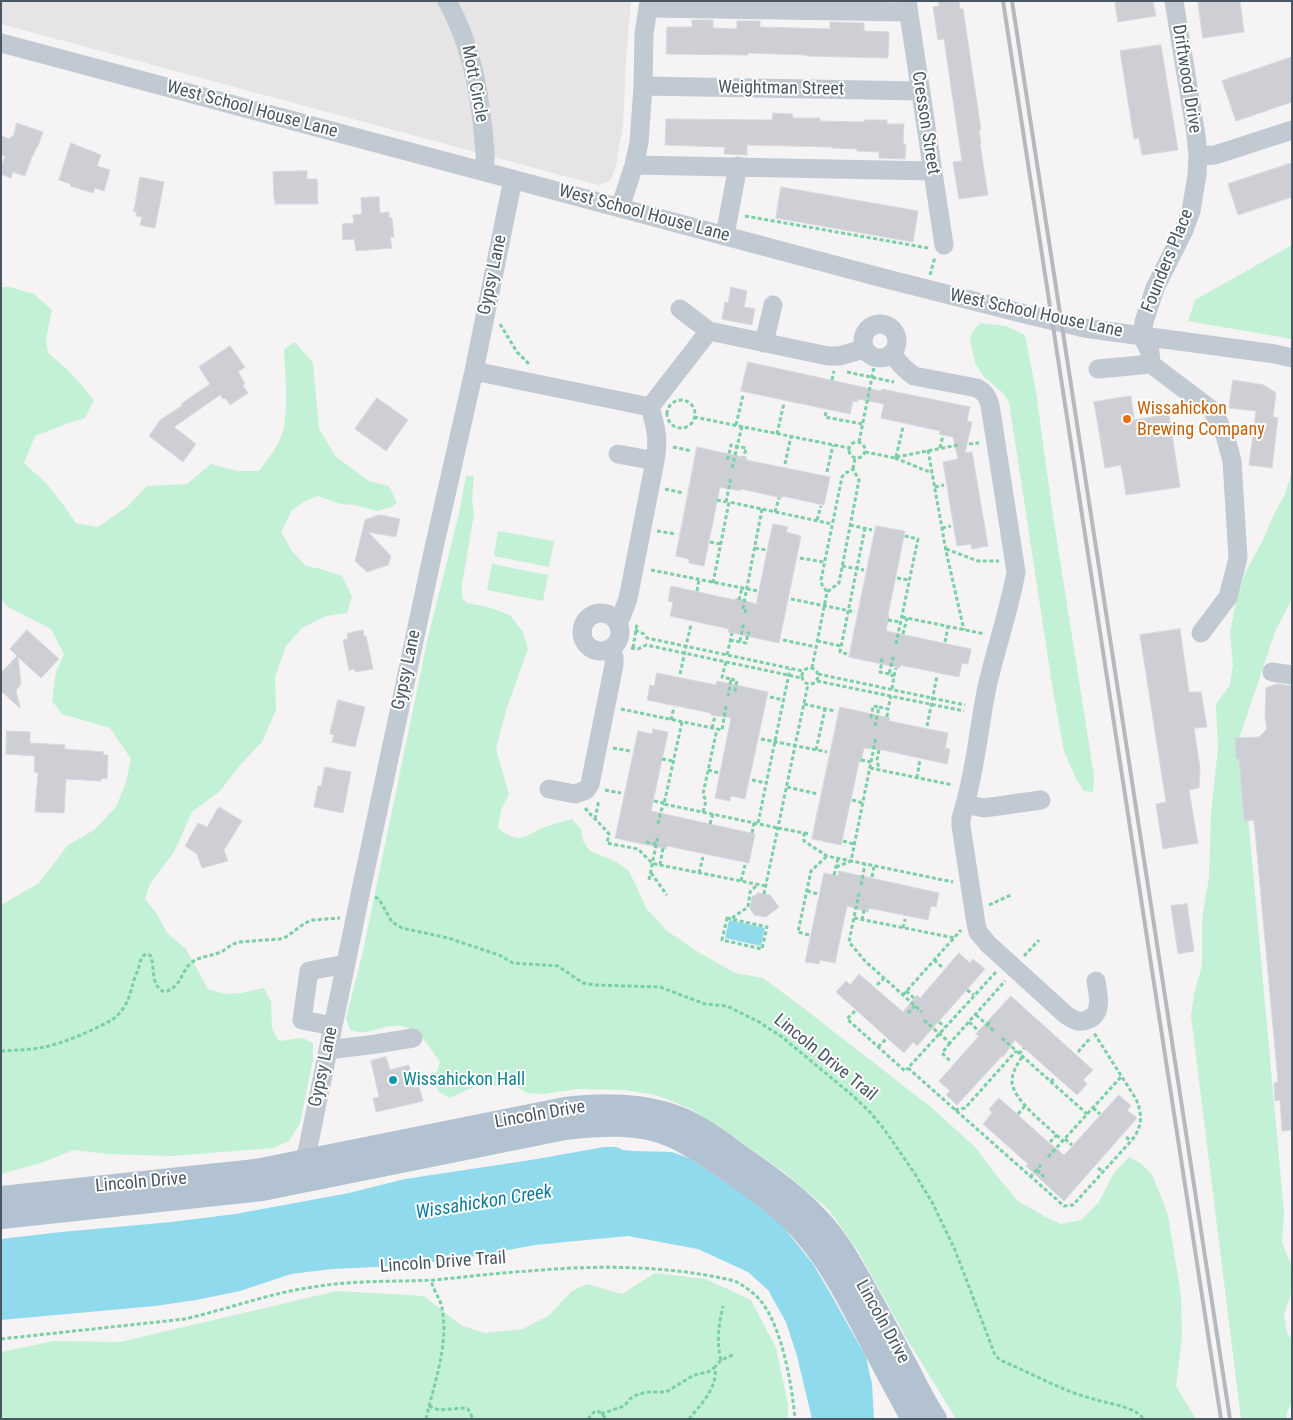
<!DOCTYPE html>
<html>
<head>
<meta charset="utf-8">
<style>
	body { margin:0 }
	#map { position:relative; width:1293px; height:1420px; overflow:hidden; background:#f5f3f3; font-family:"Roboto Condensed",sans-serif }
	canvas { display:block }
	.frame { position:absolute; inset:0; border:2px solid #4a5661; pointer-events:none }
</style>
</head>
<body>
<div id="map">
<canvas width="1293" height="1420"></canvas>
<div class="frame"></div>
</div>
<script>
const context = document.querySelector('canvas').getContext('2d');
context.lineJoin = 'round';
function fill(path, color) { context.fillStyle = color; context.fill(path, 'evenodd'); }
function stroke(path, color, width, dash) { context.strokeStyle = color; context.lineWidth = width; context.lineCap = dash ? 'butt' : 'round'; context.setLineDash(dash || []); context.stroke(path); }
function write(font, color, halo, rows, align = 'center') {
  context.font = font + ' "Roboto Condensed",sans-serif'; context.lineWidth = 4; context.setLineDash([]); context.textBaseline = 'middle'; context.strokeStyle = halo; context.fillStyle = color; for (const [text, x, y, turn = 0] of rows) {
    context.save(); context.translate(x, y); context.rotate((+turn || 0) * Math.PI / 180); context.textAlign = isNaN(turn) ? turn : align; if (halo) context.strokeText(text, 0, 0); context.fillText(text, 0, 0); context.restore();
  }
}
fill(new Path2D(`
	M1,1H631L626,59L623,126L616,165L612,177L609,181L600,185L594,184L1,24Z`), '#e6e4e5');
fill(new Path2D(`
	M1292,245V339L1188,321L1195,300Z
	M1,287H9L34,294L52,310L46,339L48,353L69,371L94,400L85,418L66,424L35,436L24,463L47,484L67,510L76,523L98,527L128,506L147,486L187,484L211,464L238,471H259C268,459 279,446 283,431C289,405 285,376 284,349L295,342L313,363L319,428L335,456L369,481L389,486L397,503L391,507L377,511L354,505L340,504L318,496L305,501L292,510L281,532L292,551L306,566L321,569L342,576L352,597L347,613L326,616L302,628L286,646L275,677L276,710L262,742L241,764L220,791L192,812L174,852L150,884L145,899L157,914L167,933L186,949L208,989L225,994L242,993L264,988L271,1001L272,1028L279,1041L303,1038L313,1043V1060L300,1123L289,1141L273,1148L172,1156L107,1154L73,1150L41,1163L1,1174V905L39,883L68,845L94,830L116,807L126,782L131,759L110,728L62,714L52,701L56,672L64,654L51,629L8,607L1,599Z
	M980,323L1006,326L1025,335L1036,392L1052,509L1094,776L1093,792L1084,791L1076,779L1064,751L1053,691L1009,402L1002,392L984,377L975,363L970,340L973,331Z
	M1292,472V599L1276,629L1239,739L1248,816L1284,1213L1282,1242L1292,1268V1291L1284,1314L1287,1333L1292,1339V1402L1287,1412V1419H1241L1191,1016L1194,993L1202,966V923L1204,906L1209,878L1211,813L1218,748L1216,704L1230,685L1233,665L1230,633L1236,601L1245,573L1262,542L1274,514L1285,494Z
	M466,476H474L472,499L474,514L462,585V598L467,603L488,607L510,615L523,632L528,649L507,707L496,749L509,794L501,810L498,828C522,846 522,836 545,827C554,824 563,821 572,819L581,829L583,841L590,851L613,860L628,870L636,885L646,908L667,931L700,953L735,973L763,978L806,1010L932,1108L976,1148L997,1176L1018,1201L1046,1217L1061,1224L1081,1220L1099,1202L1114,1173L1129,1157L1140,1163L1152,1174L1168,1215L1181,1295L1182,1337L1176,1386L1196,1419H956L907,1339L858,1251L830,1211L785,1173L720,1127L691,1109L656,1095L624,1090L577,1089L544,1094L527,1093L512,1084L474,1087L450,1098L439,1092L432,1078L437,1071L440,1062C423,1038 414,1019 381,1028C367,1032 363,1034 350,1030L346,1018L362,956L428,637L459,514Z
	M498,531L554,541L549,567L494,556Z
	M492,564L548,575L543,601L487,590Z
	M655,1273L706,1279L751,1300L776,1348L788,1404V1419H1V1352L54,1341L120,1342L337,1291L424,1296L462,1326L485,1333L523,1329L548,1316L572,1291L587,1284L622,1294Z`), '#c3f1d5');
fill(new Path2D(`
	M729,920L765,928L761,946L725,938Z
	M604,1147H616L623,1150L633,1151L672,1152L691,1159L747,1197L781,1224L813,1264L829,1291L866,1357L872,1384L874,1419H812L797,1356L786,1322L768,1290L748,1272L698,1249L628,1236L535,1245L454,1260L376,1267L332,1269L291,1274L240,1291L196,1300L155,1306L1,1320V1239L61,1232L171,1222L235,1214L349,1193L405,1179L531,1160Z`), '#90daee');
const building = new Path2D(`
	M938,1H959L960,9H963L981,130H979L981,143L980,144L988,195L959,199L953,162L962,161L944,39L938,40L933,7L939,6Z
	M1115,1H1153L1156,16L1118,22Z
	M1198,1H1240L1244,32L1203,38Z
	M692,20H713V28L737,29V21H760V27L830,29V22L864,23V31L889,32L888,58L806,56V55L748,53V55H744L666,54L667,27H692Z
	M1161,45L1178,150L1142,155L1139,138L1134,139L1120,51Z
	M1292,57V102L1236,121L1222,81Z
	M773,113L793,114L792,118H820V121L864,122V120H887V124H904L903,144H906L905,159L879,158V152L857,151V149L832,148V147L747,145V155L724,154L725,147L665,145L666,119L772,120Z
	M17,123L43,132L38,146H37L33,156H32L25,176L13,172L11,178L1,174V167L5,156L1,154V136L10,139L11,136L13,137Z
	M71,143L101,155L97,166L110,170L104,191L95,188L93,193L70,186L71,184L59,180Z
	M1292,163V197L1238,215L1228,184Z
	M307,171V179H317L318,204H275V199H274L273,172Z
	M140,177L164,182L155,228L140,225L142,217L136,216L137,212H134Z
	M781,187L918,211L913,242L776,218Z
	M379,197L380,213L389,212V218H392L394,237H390L392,248L356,251L354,239L343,240L342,224L354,223L353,215L362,214L361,198Z
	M731,287L747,291L744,307L755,309L752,325L722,319L725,302L728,303Z
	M230,346L245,367L238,372L245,383L243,386L248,393L230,405L225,398L223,399L220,395L174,427L196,444L183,462L149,436L160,420L183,405L181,404L210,384L199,367Z
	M748,362L881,391L882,389L970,407L967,421L972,422L965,453L972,452L988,546L972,549L971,544L957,546L943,462L958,459L953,437L939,434L940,431L881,418L884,404L858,399V402L853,401L850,414L741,391Z
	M1233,380L1264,385L1276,393L1273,417L1278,418L1272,468L1249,465L1256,411L1229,408Z
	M1131,396L1134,420L1169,414L1180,487L1126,495L1121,465L1105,468L1094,402Z
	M377,398L408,420L386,451L355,429Z
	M697,447L747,458L746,460L830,477L824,505L782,496V498L741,489L740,491L720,487L704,566L689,563V559L676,556Z
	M380,515L400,519L396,537L368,532L391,556L388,565L367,572L355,561L365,520Z
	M773,524L788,527L786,532L801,536L779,643L728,632L729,629L670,616L673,602L668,601L671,586L735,600L736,598L756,604Z
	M876,526L905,531L888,615H889L886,631L971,649L968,664L962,663L959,677L900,665V668L849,657Z
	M1180,629L1189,692H1201L1207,727L1194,728L1200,768L1199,788L1189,790L1198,843L1163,849L1156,804L1166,802L1140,635Z
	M27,630L59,659L41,678L18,657L21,684L16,690L20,708L1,691V673L17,656L10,649Z
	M363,630L364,636H366L373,669L355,672V669L349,670L343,640L348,639L347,634Z
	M657,673L716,685L717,681L768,692L745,799L731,796L730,801L715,798L731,718L711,715V713L647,700L650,685L654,686Z
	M1277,684L1292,686V1130L1282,1131L1280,1100L1275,1101L1274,1083L1278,1082L1254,820L1244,821L1239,759H1236L1235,738L1259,737L1267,729L1265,717L1266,688Z
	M338,700L365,707L355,747L332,742L334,735L330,734Z
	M840,707L890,718L889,721L948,733L945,748L950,749L947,764L883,750L864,748L861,762H859L841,845L812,839Z
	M653,729L668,732L651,811L755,834L749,863L667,846L666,849L615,838L638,731L652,734Z
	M7,731L30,732V743L65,745L64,749L104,752L103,755H108L107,779L101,778V781L66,779L64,813L35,812L38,773L34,772L35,756L6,754Z
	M325,767L351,772L343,813L314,807L318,786H321Z
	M219,807L242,821L224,850L228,861L202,868L197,854L185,846L198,823L207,827Z
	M839,871L939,893L936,907L931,906L928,920L869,908L868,912L847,906L835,963L820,960L819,964L805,962L824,873L838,876Z
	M759,893L770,895L779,907L766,917L754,915L750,908L752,897Z
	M1187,904L1194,951L1178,954L1171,906Z
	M959,953L970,963L973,959L985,969L917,1046L913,1042L904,1053L836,992L846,981L850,985L859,974L903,1012L917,995L920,998Z
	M1011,996L1093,1070L1083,1080L1087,1084L1077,1095L1015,1040L1003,1057L1002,1056L957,1105L946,1095L950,1091L939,1081L979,1036L976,1034Z
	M386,1057L390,1070L409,1065L414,1088L419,1087L423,1101L376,1112L373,1098L379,1097L371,1061Z
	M1119,1095L1131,1106L1127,1110L1137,1118L1064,1201L1026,1166L1028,1164L983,1124L992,1113L989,1109L999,1098L1048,1142L1064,1155Z`);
fill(building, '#cdcfd5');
stroke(building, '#d7d9de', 1);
stroke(new Path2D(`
	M745,216L928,248
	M930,275L935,257
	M500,324L517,352L530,365
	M847,372L894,382
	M832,380L834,371
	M667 414a14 14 0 1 1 28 0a14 14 0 1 1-28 0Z
	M826,412L825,417L862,424
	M694,417L849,448
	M736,425L743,395
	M777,434L784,403
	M859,442L875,362
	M849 450a8 8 0 1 1 16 0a8 8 0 1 1-16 0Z
	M969,444L979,443
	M673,447L692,451
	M940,448L943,435
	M928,450L946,551L964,630
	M865,452L895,458L896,457L958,445
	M896,457L903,427
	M726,458H728L731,445L746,448L744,457
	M895,458L932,473
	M785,464L791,436
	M732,468L742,426
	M853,469L855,458
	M827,472L833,445
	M935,487L944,485
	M665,489L684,493
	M717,500L726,502
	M726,502L731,477
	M775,512L779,498
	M817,520L821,506
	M850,525L872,530
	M942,528L951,526
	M657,531L676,534
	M710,542L721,544
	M755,548L766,550
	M946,549L978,561H999
	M800,558L824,562
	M842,566L864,570
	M651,570L758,591
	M897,578L909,580
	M713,583L729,502L832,524
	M697,591L699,580
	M791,599L855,612
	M739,600L742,588
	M745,613L746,609L743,608L762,509
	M902,617L985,634
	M888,620L900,622
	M635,630L644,634L647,638L803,671
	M903,634L907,618
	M730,640L746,643L748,633H750
	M783,640L816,647
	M740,641L744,622
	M817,641L841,646
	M945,642L948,626
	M896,644L918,539L905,536
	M631,648L638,649L646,645L802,678
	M633,648L637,624
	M847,654L840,652L865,528
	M727,655L732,633
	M880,660H882L880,672L889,674
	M726,662L722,677L731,679L728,696
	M802 676a8 8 0 1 1 16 0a8 8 0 1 1-16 0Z
	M812,668L827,592L839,583L859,480L853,469L844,474L842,477L821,580L822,585L827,592
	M680,674L691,624
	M818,674L965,705
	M894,676L896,668
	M731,679L737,681L735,690H737
	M817,681L964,711
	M892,689L894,676L889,674L894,654
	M770,697L784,700
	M804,704L835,711
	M621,709L722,730L726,706
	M870,717H871L873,706L879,707
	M887,717L888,709
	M671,720L674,707
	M682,722L664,804L778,828
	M875,726L879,707L888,709L891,696
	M927,726L937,676
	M712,728L715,716
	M761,739L827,752
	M613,748L630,751
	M816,750L825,709
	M879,750L877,760L879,769
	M662,759L673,761
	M861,760L871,762
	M870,768L953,785
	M708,770L719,773
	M917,778L920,759
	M752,780L766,783
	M787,787L818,794
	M605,790L621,793
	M852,800L863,803
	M654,801L664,803
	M585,808C593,818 601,824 609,834L607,843L638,849L652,863L655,864L766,886
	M703,812L706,801L703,794L717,729
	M595,819L599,800
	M758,823L790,669
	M658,824L661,811L664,804
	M710,824L713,814
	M778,828L804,833V841L827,856L953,882
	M752,833L754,823
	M804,833L809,834
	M843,841L854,844
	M646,842L656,844
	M660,865L663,848
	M836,867L851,861L876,737
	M651,873L667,895
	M699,873L703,857
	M834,875L838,858
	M872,877L874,866
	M649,880L658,835
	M741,881L745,865
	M861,885L865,864
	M807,891L818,894
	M859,893L849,942L865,961L922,1012
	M764,894L808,684
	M375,897L379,899L392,922L402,928L448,938L499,955L513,963L558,966L583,983L595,985L660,987L705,1004L727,1006L759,1022L782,1037L852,1095L869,1111L884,1129L913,1171L932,1202L955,1250L995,1355L1000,1360C1031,1373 1060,1390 1093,1399C1105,1403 1138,1407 1143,1419
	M989,905L1011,895
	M727,918L767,927L762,949L722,940Z
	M732,918L748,907L750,892L758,884
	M854,918L955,938
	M862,920L864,910
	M903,928L905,919
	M809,935L798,932L811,871L827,856
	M1024,956L1039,940
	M934,960L942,967
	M996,972L908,1068L1064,1206L1073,1205L1131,1141C1142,1128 1143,1115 1136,1099L1094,1033
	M877,985L884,978
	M967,990L974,995
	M906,991L914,998
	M903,995L961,930
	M855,1011L847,1019L905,1071L908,1068
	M908,1013L915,1006
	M976,1015L994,1031
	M924,1020L950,1043L1005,981
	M939,1022L945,1027
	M969,1022L979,1031
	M987,1025L992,1020
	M1002,1038L1087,1114
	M950,1043L942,1053L951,1062
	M878,1047L886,1039
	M1,1051C16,1050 30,1050 44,1047C65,1043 93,1030 112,1020C129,1007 129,995 135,977C137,972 139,968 140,962L143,956L146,954L150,955C156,967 149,986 165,992C182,986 180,973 191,963C200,956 208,957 218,953C225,951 230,944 239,942L280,939L286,937L305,923L313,920L340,918
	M1078,1052L1091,1037
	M1019,1054L1024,1048
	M1022,1057C1017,1065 1012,1072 1012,1082C1013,1101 1050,1128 1063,1141
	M1051,1082L1055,1077
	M1093,1108L1100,1114
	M955,1110L965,1108L1016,1051
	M1018,1114L1025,1106
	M1126,1137L1131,1141
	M1065,1139L1072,1145
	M1050,1142L1057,1135
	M1048,1157L1121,1077
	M1098,1168L1103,1172
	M1037,1170L1044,1177
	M1030,1177L1041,1165
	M1,1339L185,1319C228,1309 270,1293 313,1287C353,1280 394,1282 434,1280C465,1277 497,1273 528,1271C596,1265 668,1265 735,1281C744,1286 753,1292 760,1300C782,1326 792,1385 795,1419
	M721,1360C716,1342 719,1324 723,1306
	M429,1406L439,1410L465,1408L468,1409L473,1419
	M601,1414L624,1406L631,1398L639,1394L648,1392H666L694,1375L708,1372L715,1367
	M426,1419C434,1383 449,1346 442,1308C440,1298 433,1290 431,1280
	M588,1419L595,1411H598L607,1419
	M689,1419C701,1404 718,1388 715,1367L721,1360L735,1354`), '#7ad0a6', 3, [4, 2.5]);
stroke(new Path2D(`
	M447,1C470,43 478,83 483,130C484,144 487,157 484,171
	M907,1L944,245
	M1174,1L1196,135L1198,156L1197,175L1191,211L1184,230L1155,288L1144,322L1142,336L1150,352L1151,364L1213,411L1225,435L1232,461L1238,558L1228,597L1201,633
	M648,8L908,12
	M1,43L883,278L1029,315L1084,328L1275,354L1292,358
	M643,86L920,91
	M1198,156L1215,155L1292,130
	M634,165L932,171
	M620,208L634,165L639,143L643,86L644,34L649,1
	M725,235L738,166
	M863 341a17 17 0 1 1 34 0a17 17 0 1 1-34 0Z
	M709,331L828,356H839L864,349
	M764,343L773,305
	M892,354C898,362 905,370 914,376L977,388C985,392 988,397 990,405L1016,572C1009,611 996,648 987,687C979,726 976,766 965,804
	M1098,369L1151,364
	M474,371L650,407
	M655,461C659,439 656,428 650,407L709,331L680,309
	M582 632a19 19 0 1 1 38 0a19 19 0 1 1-38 0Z
	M617,622L621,617L628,599L655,461L618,454
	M1272,672L1292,675
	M549,789L575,794L586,790L590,784L614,665V657L611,649
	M1041,800L984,808L965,804L961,819V826L976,924L978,932L988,944L1066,1015C1074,1020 1079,1024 1089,1019C1103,1013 1098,993 1096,981
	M333,1026L302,1020L309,971L345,964
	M328,1050L376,1044L413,1038
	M305,1162L360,895L433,552L474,371L513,179`), '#c1cad2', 19);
stroke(new Path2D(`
	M1,1198L256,1171L565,1109C597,1105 630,1104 663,1113C691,1120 715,1138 738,1155C777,1182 815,1209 841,1249C866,1289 887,1331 909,1372C917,1388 925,1404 935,1419
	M1,1217L262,1189L565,1128C601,1124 639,1121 673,1136C693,1145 711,1158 728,1170C757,1190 787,1210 809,1238C831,1264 847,1295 863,1325C879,1357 896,1388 913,1419`), '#b3c2d1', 24);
stroke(new Path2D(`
	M1003,1L1221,1419
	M1012,1L1230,1419`), '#b5b8bd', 4);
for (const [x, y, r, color] of [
	[1127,419,5,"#e8710a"],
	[393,1080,5,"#0f9aa8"]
]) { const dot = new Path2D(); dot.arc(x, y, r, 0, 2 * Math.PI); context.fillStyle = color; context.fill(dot); stroke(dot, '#fff', 2); }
write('18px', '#4a5661', '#fff', [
	["Driftwood Drive",1186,79,81],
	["Mott Circle",474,84,79],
	["Weightman Street",781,89,1],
	["West School House Lane",252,110,15],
	["Cresson Street",925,123,81],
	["West School House Lane",644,214,15],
	["Founders Place",1168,261,-68],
	["Gypsy Lane",493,275,-78],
	["West School House Lane",1036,314,12],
	["Gypsy Lane",407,670,-78],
	["Lincoln Drive Trail",825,1058,39],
	["Gypsy Lane",324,1067,-78],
	["Lincoln Drive",540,1115,-10],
	["Lincoln Drive",141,1183,-5],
	["Lincoln Drive Trail",443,1263,-4],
	["Lincoln Drive",882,1322,61]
]);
write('18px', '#c56008', '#fff', [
	["Wissahickon",1137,409],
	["Brewing Company",1137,430]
], 'left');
write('18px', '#0d838f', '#fff', [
	["Wissahickon Hall",403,1080]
], 'left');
write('italic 19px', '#0c7c9b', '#fff', [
	["Wissahickon Creek",484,1203,-9]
]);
</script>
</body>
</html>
